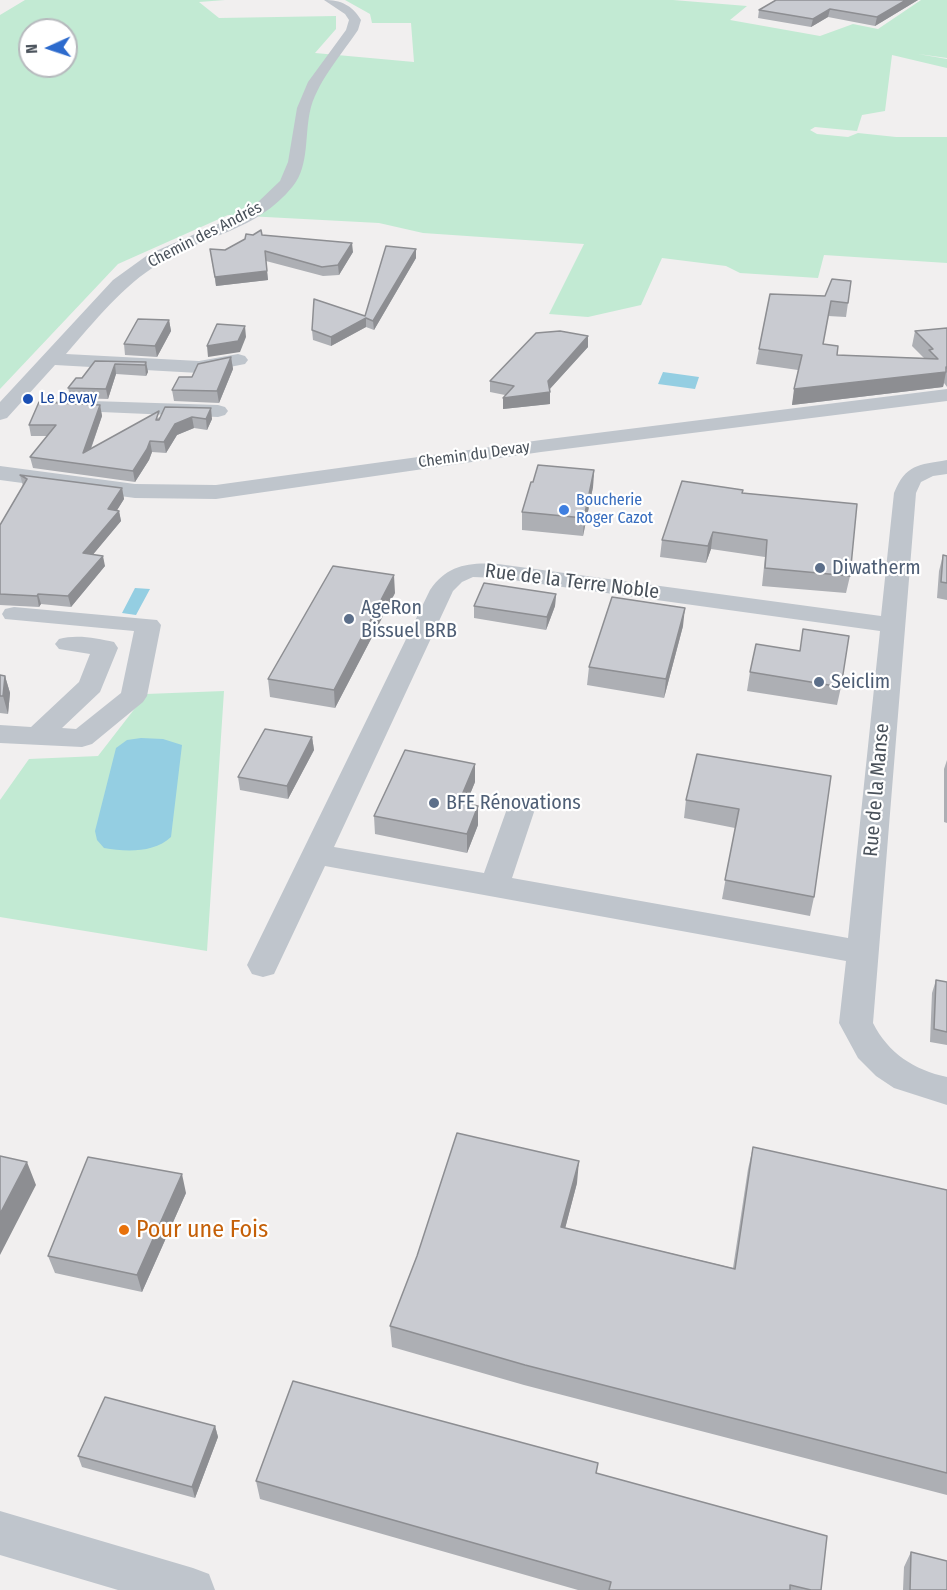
<!DOCTYPE html>
<html>
<head>
<meta charset="utf-8">
<style>
	body { margin:0 }
	#map { position:relative; width:947px; height:1590px; overflow:hidden; background:#f1efef; font-family:"Fira Sans Condensed",sans-serif }
	canvas { display:block }
	.north { position:absolute; left:18px; top:18px; width:60px; height:60px; box-sizing:border-box; background:#fff; border:2px solid #b6b9bd; border-radius:50%; rotate:267deg; font-size:16px; font-weight:700; line-height:24px; text-align:center; color:#49515a }
	.north::after { content:''; display:block; margin:auto; width:21px; height:27px; background:#2d6bcd; clip-path:polygon(50% 0,100% 100%,50% 72%,0 100%) }
</style>
</head>
<body>
<div id="map">
<canvas width="947" height="1590"></canvas>
<div class="north">N</div>
</div>
<script>
const context = document.querySelector('canvas').getContext('2d');
context.lineJoin = 'round';
function fill(path, color) { context.fillStyle = color; context.fill(path, 'evenodd'); }
function stroke(path, color, width, dash) { context.strokeStyle = color; context.lineWidth = width; context.lineCap = dash ? 'butt' : 'round'; context.setLineDash(dash || []); context.stroke(path); }
function write(font, color, halo, rows, align = 'center') {
  context.font = font + ' "Fira Sans Condensed",sans-serif'; context.lineWidth = 4.5; context.setLineDash([]); context.textBaseline = 'middle'; context.strokeStyle = halo; context.fillStyle = color; for (const [text, x, y, turn = 0] of rows) {
    context.save(); context.translate(x, y); context.rotate((+turn || 0) * Math.PI / 180); context.textAlign = isNaN(turn) ? turn : align; if (halo) context.strokeText(text, 0, 0); context.fillText(text, 0, 0); context.restore();
  }
}
fill(new Path2D(`
	M25,0H225L199,2L219,18L336,16V29L315,53L414,62L411,23H372L370,14L345,0H673L747,6L730,20L820,36L853,24L878,29L921,0H947V58L918,54L947,59V68L892,55L885,111L862,115L857,131L815,127L810,130L817,134L848,137L858,133L896,137H947V263L824,255L818,278L740,273L726,266L662,258L641,305L588,317L549,314L584,244L423,233L379,223L228,215L118,264L0,389V15ZM30,30H66V66H30Z
	M224,691L207,951L0,917V800L29,759L98,756L146,694Z`), '#c2ead3');
fill(new Path2D(`
	M663,372L699,377L695,389L658,384Z
	M135,588L150,589L136,615L122,613Z
	M141,738L163,739L182,745L171,837C154,853 126,852 104,848L97,840L95,831L116,748L127,740Z`), '#94cee2');
fill(new Path2D(`
	M324,0C341,0 352,5 361,20L358,30C342,54 320,78 311,107C304,133 310,165 293,186C256,232 206,234 160,263C122,286 95,321 66,354L199,361L238,354L245,356L248,360L245,364L199,373L55,365L7,418L0,420V402L113,280L149,254L234,217L257,203L280,181L288,162L297,108L308,82L346,30L349,20L345,14Z
	M947,389V401L541,452L216,499L135,498L0,480V466L135,484L216,485L541,440Z
	M61,400L218,405L225,407L228,411L225,415L218,417L54,410L51,406L54,402Z
	M947,460V474L933,476L921,482L916,493L873,1023C888,1053 914,1070 947,1077V1105L894,1088L876,1076L858,1058L839,1023L846,961L325,866L274,974L263,977L252,974L247,965L430,590C447,565 469,562 498,564L881,616L894,493C906,464 918,465 947,460ZM473,577L498,578L880,631L848,938L512,878L536,806L532,799L522,796L512,799L508,806L484,873L334,847L453,591L462,582Z
	M14,607L157,620L161,625L147,696L143,702L92,744L82,747L0,743V725L31,727L79,682L90,654L59,649L55,644L59,639C76,634 97,638 114,642L118,648L100,692L62,728L76,729L121,693L134,631L5,619L2,614L5,609Z
	M0,1511L193,1568L209,1574L215,1590H118L0,1555Z`), '#bfc5cc');
fill(new Path2D(`
	M776,0H918L875,26L828,17L811,27L758,18L759,10Z
	M262,235L353,252L339,275L323,276L266,261L268,280L216,286L210,249L225,250Z
	M416,249V258L374,330L366,327L331,346L313,340L312,330L365,316Z
	M770,294L848,303L846,317L828,316L823,344L837,355L924,358L912,346L915,331L947,328V387L944,383L943,387L792,405L798,370L756,364Z
	M169,320L171,331L157,357L125,355L124,344Z
	M588,336V347L549,390L550,404L503,409L505,395L490,392V381Z
	M231,357L233,369L219,403L174,401L172,390L192,377Z
	M95,361L146,362L148,372L146,376L116,374L108,399L71,398L68,388L82,378Z
	M100,405L102,416L91,449L160,417L165,407L212,419L207,430L194,428L177,435L166,453L152,452L149,460L135,482L33,468L30,457L47,436H31L29,425Z
	M594,470L593,487L583,536L522,530V512L533,482Z
	M20,475L122,488L124,499L117,510L119,511L121,521L93,554L105,566L71,607L41,604L39,607L0,605V525L23,486Z
	M743,493L850,576L846,593L762,586L765,557L711,549L706,563L660,557L662,540Z
	M943,555L947,556V600L937,598L939,571Z
	M395,593L335,708L270,697L268,679Z
	M556,594L555,606L546,630L474,618V606Z
	M683,626L664,698L587,685L589,667Z
	M750,672L841,687L837,705L747,691Z
	M0,675L5,676L10,693L8,714L0,713Z
	M312,737L314,750L288,799L240,790L238,777Z
	M697,754L814,897L810,916L722,899L735,828L684,818L686,800Z
	M947,760V823L944,822V769Z
	M475,782L466,804L478,806V825L467,853L375,834L374,816Z
	M936,980L947,982V1045L930,1042L932,993Z
	M753,1147L947,1190V1495L524,1385L392,1347L390,1326L577,1183L565,1228L733,1268L748,1169Z
	M186,1193L142,1292L55,1273L48,1256Z
	M215,1426L218,1437L195,1498L82,1467L78,1456Z
	M598,1463L596,1473L821,1590H578L260,1499L256,1481Z
	M911,1552L947,1590H903L904,1567Z`), '#adafb4');
fill(new Path2D(`
	M906,0H918L875,26L877,17Z
	M830,9L828,17L811,27L813,19Z
	M352,243L353,252L339,275L338,265Z
	M416,249V258L374,330L373,321Z
	M267,271L268,280L216,286L215,277Z
	M366,318V327L331,346V337Z
	M169,320L171,331L157,357L155,346Z
	M245,326L246,337L240,352L208,357L207,346Z
	M588,336V347L547,392L548,381Z
	M231,357L233,369L219,403L217,391Z
	M146,362L148,372L146,376L145,365Z
	M115,364L116,374L108,399L106,389Z
	M946,372L943,387L792,405L794,389Z
	M550,392V404L503,409V398Z
	M100,405L102,416L85,465L83,453Z
	M211,408L212,419L207,430L206,419Z
	M192,417L194,428L177,435L166,453L164,442L175,424Z
	M150,441L152,452L149,460L135,482L133,471Z
	M594,470L593,487L583,536L584,518Z
	M122,488L124,499L111,520L108,509Z
	M119,511L121,521L86,563L83,553Z
	M713,532L711,549L706,563L708,546Z
	M103,556L105,566L71,607L68,596Z
	M394,575L395,593L335,708L334,690Z
	M38,594L41,604L39,607L37,596Z
	M556,594L555,606L546,630L547,617Z
	M685,608L683,626L664,698L666,679Z
	M5,676L10,693L8,714L3,696Z
	M312,737L314,750L288,799L287,786Z
	M475,764V782L459,821V802Z
	M478,806V825L467,853V834Z
	M579,1161L577,1183L560,1248L561,1227Z
	M27,1162L36,1185L0,1255V1214Z
	M182,1174L186,1193L142,1292L137,1275Z
	M215,1426L218,1437L195,1498L192,1487Z`), '#8d8e92');
const building = new Path2D(`
	M776,0H906L877,17L830,9L813,19L759,10Z
	M261,230L262,235L352,243L338,265L322,267L265,251L267,271L215,277L210,249L225,250L245,239L246,234L253,235Z
	M386,246L416,249L373,321L366,318L331,337L312,330L314,299L365,316Z
	M832,279L851,281L848,303L831,301L823,344L838,346L837,355L938,359L929,350L933,349L915,331L947,328V368L946,367V372L794,389L802,355L759,349L770,294L825,296Z
	M138,319L169,320L155,346L124,344Z
	M217,324L245,326L238,341L207,346Z
	M560,331L588,336L548,381L550,392L503,398L514,386L490,381L536,333Z
	M231,357L217,391L172,390L179,377H192L198,364Z
	M95,361L146,362L145,365L115,364L106,389L68,388L76,378H82Z
	M39,402L100,405L83,453L159,411L156,420H159L165,407L211,408L206,419L192,417L175,424L164,442L150,441L147,449L133,471L30,457L56,425H29Z
	M538,465L594,470L584,518L522,512L531,482H533Z
	M20,475L122,488L108,509L119,511L83,553L103,556L68,596L38,594L37,596L0,594V525L27,479Z
	M682,481L743,490L742,493L857,504L850,576L765,568L767,540L713,532L708,546L662,540Z
	M943,555L947,556V583L941,582Z
	M333,566L394,575L334,690L268,679Z
	M484,583L556,594L547,617L474,606Z
	M612,597L685,608L666,679L589,667Z
	M803,629L849,636L841,687L750,672L756,644L800,651Z
	M0,675L5,676L3,696H0Z
	M265,729L312,737L287,786L238,777Z
	M405,750L475,764L459,802L478,806L467,834L374,816Z
	M697,754L831,776L814,897L725,880L739,809L686,800Z
	M936,980L947,982V1032L934,1029Z
	M457,1133L579,1161L561,1227L735,1269L753,1147L947,1190V1473L525,1365L390,1326L417,1256Z
	M0,1156L27,1162L0,1214Z
	M88,1157L182,1174L137,1275L48,1256Z
	M293,1381L598,1463L596,1473L827,1536L821,1590H811L790,1585V1590H609L611,1582L256,1481Z
	M105,1397L215,1426L192,1487L78,1456Z
	M911,1552L947,1561V1590H910Z`);
fill(building, '#c9cbd1');
stroke(building, '#8d8e92', 1.5);
for (const [x, y, r, color] of [
	[28,399,6,"#1a4fb4"],
	[564,510,6,"#3f7fe0"],
	[820,568,6,"#5c6f8a"],
	[349,619,6,"#5c6f8a"],
	[819,682,6,"#5c6f8a"],
	[434,803,6,"#5c6f8a"],
	[124,1230,6,"#e8710a"]
]) { const dot = new Path2D(); dot.arc(x, y, r, 0, 2 * Math.PI); context.fillStyle = color; context.fill(dot); stroke(dot, '#fff', 2); }
write('16px', '#49515a', '#fff', [
	["Chemin des Andrés",205,235,-27],
	["Chemin du Devay",474,455,-8]
]);
write('16px', '#164399', '#fff', [
	["Le Devay",40,399]
], 'left');
write('16px', '#366cbe', '#fff', [
	["Boucherie",576,501],
	["Roger Cazot",576,519]
], 'left');
write('20px', '#4e5e75', '#fff', [
	["Diwatherm",832,568],
	["AgeRon",361,608],
	["Bissuel BRB",361,631],
	["Seiclim",831,682],
	["BFE Rénovations",446,803]
], 'left');
write('20px', '#49515a', '#fff', [
	["Rue de la Terre Noble",572,582,7],
	["Rue de la Manse",877,790,-85]
]);
write('24px', '#c56008', '#fff', [
	["Pour une Fois",136,1230]
], 'left');
</script>
</body>
</html>
